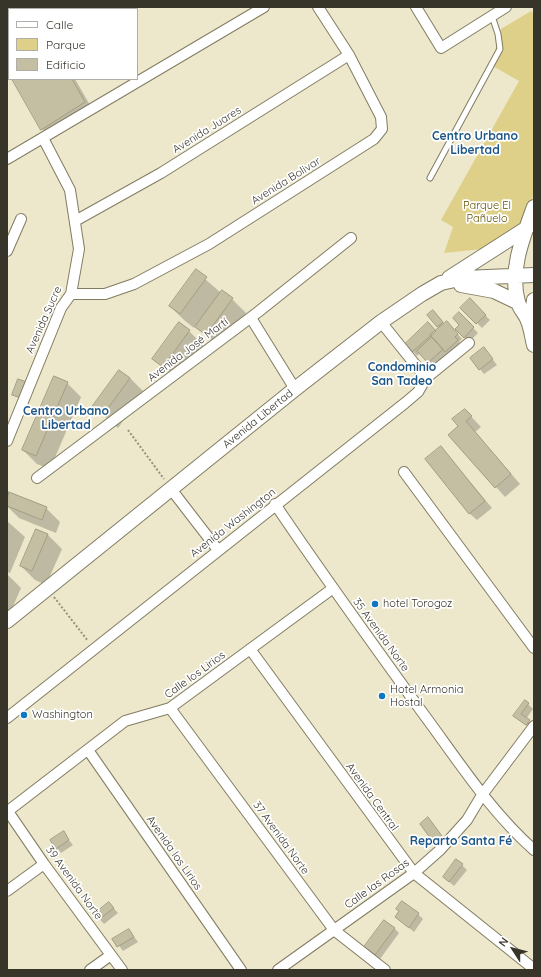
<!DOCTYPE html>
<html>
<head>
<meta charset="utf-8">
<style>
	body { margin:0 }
	#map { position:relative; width:541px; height:977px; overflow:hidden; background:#ede8cb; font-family:Quicksand,sans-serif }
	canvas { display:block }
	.frame { position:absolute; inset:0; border:8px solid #373429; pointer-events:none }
	.legend { position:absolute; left:8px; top:8px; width:130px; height:72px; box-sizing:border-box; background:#fff; border:1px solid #afaea9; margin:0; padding:5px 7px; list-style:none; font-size:12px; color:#373429 }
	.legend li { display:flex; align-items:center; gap:8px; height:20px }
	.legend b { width:20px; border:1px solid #afaea9 }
	.north { position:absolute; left:493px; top:929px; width:40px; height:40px; -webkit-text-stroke:3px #fff; paint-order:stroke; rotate:306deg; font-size:11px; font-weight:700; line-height:16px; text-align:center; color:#373429 }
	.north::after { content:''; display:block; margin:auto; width:14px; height:18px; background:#373429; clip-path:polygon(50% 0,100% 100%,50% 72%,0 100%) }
</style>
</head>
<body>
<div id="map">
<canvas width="541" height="977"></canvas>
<div class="frame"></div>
<ul class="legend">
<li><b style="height:5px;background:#fff"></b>Calle</li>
<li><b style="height:11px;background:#ded088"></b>Parque</li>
<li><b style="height:11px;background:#c4bea3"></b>Edificio</li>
</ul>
<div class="north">N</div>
</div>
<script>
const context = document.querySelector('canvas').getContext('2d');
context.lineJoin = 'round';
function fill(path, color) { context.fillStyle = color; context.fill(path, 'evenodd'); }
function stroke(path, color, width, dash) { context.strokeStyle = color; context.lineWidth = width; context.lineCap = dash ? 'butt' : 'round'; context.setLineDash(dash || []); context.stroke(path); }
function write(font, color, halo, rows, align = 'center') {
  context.font = font + ' Quicksand,sans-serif'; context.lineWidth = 3.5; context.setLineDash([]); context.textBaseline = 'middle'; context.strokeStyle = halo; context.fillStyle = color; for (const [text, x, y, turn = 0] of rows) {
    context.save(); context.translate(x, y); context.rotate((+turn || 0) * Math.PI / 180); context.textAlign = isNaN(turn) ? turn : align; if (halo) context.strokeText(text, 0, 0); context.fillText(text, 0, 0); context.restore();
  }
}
fill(new Path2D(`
	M531,11L534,14V194L511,246L444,253L453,227L441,220L519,81L491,65L501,29Z`), '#ded088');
fill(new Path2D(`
	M13,79H75L94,112L51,139L42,129Z
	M196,271L221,293L232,299L246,313L220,348L195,326L194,328L184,320L170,306Z
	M470,300L490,320L482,328L462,308Z
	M459,313L478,333L469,342L456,329L460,325Z
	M437,316L444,324L452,327L462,339L459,342L462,345L450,356L448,353L433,367L420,353L417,356L406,344L436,332L439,329L437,326Z
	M189,331L203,345L177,380L153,359Z
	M488,353L497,365L484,374L471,358Z
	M130,378L144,392L118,428L93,406Z
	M67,383L81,397L50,469L37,464L23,450Z
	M465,410L481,427L475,432L520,484L505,497L450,435L459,426Z
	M441,447L492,508L477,520L469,513Z
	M10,493L46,508L60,522L56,533L19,518L7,506Z
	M7,521L25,537L10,573L7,572Z
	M36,530L48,535L62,549L46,585L35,580L21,566Z
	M7,574L21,588L7,620Z
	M525,701L533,709L526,719L534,726L531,729L514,716Z
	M428,819L446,841L438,846L421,824Z
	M63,833L73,845L61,853L57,848Z
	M462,865L467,870L454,886L444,877Z
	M109,903L118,913L104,924L95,914Z
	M418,914L423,919L414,932L396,917Z
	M394,928L399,933L380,959L366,947Z
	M129,930L138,942L123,951L114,939Z`), '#0003');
const building = new Path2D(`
	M9,49V74L7,70V50Z
	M12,79H72L85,102L41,130Z
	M196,269L207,277L180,314L169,306Z
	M222,290L233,298L206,335L195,327Z
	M470,298L486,315L476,324L460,308Z
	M433,310L443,322L437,327L427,315Z
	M459,312L474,327L464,338L455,329L459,325L453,318Z
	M447,321L458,334L455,337L458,340L445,352L430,335Z
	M179,322L190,330L163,367L152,359Z
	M428,322L436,331L412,352L405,344Z
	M432,337L443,349L428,363L417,351Z
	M484,347L493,359L479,370L470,358Z
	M119,370L130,378L103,415L92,407Z
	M54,376L68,382L36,456L22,450Z
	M18,379L27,382L21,398L12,395Z
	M465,409L472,416L466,421L511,474L495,488L448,435L458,426L452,419Z
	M441,446L485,501L469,514L425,459Z
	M9,492L47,507L42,520L7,506Z
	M36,529L48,534L32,571L20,566Z
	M525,700L529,703L521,714L530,720L526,725L513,716Z
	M428,817L442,836L433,842L420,824Z
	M64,831L69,840L56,849L50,840Z
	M456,859L463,864L449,882L443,877Z
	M402,901L419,913L409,928L395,917L399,911L396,909Z
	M109,902L114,908L98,920L94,914Z
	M384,920L395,928L375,955L364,947Z
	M129,929L134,937L117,947L112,939Z`);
fill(building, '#c4bea3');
stroke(building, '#a29d82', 1);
const service = new Path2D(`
	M430,178L500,49L498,34L492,16`);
const minor = new Path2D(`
	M416,7L441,48L506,7
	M7,159L264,7
	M75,221L161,173L349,55
	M7,251L21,219
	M71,294H105L134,284L209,244L374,139L382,129L381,117L349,55L318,7
	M251,318L295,389
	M381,322L426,378
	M7,441L61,308L71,294L79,249L70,190L43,138
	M404,472L534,648
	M37,478L258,312L351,238
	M171,489L218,550
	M275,504C322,574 372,643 422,712C457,759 489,810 534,850
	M250,649L414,873L534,969
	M170,708L334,930L385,970
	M7,718L405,403L418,392L426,378L469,343
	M88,750L241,970
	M7,810L44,864L122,970
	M8,811L125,721L170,708L332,589
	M7,891L44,864
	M90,970L111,955
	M278,970L414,873L440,850L467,820L482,795L534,726`);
const secondary = new Path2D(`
	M534,207C523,237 509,271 518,302C520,310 526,314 528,321C531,328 532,337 534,345
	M449,278L527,228
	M461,285L494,291L517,302
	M528,320L533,307L534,300
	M7,621L295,389L381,322L422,294L441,283L464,278L534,275`);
stroke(service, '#817c62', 7);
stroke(minor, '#817c62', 12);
stroke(secondary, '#817c62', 16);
stroke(new Path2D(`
	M128,430L164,479
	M54,597L88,641`), '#95917d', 2, [2, 2]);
stroke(service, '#fff', 5);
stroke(minor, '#fff', 10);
stroke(secondary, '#fff', 14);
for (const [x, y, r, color] of [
	[375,604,4,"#0f76c2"],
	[382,696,4,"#0f76c2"],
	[24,715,4,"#0f76c2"]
]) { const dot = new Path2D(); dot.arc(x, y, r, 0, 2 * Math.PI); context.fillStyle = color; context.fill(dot); stroke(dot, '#fff', 1.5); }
write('11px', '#373429', '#fff', [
	["Avenida Juares",207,130,-32],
	["Avenida Bolivar",286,181,-32],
	["Avenida Sucre",44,320,-66],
	["Avenida José Martí",188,350,-37],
	["Avenida Libertad",258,419,-39],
	["Avenida Washington",233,523,-38],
	["35 Avenida Norte",381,635,54],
	["Calle los Lirios",195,675,-36],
	["Avenida Central",372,797,54],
	["37 Avenida Norte",281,838,54],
	["Avenida los Lirios",174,853,55],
	["39 Avenida Norte",74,883,54],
	["Calle las Rosas",377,884,-36]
]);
write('11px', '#5e5000', '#fff', [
	["Parque El",487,206],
	["Pañuelo",487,219]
]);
write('11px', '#373429', '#fff', [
	["hotel Torogoz",383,604],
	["Hotel Armonia",390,690],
	["Hostal",390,703],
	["Washington",32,715]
], 'left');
write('bold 12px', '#1c5687', '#fff', [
	["Centro Urbano",475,136],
	["Libertad",475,150],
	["Condominio",402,367],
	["San Tadeo",402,381],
	["Centro Urbano",66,411],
	["Libertad",66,425],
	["Reparto Santa Fé",461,841]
]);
</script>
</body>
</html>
